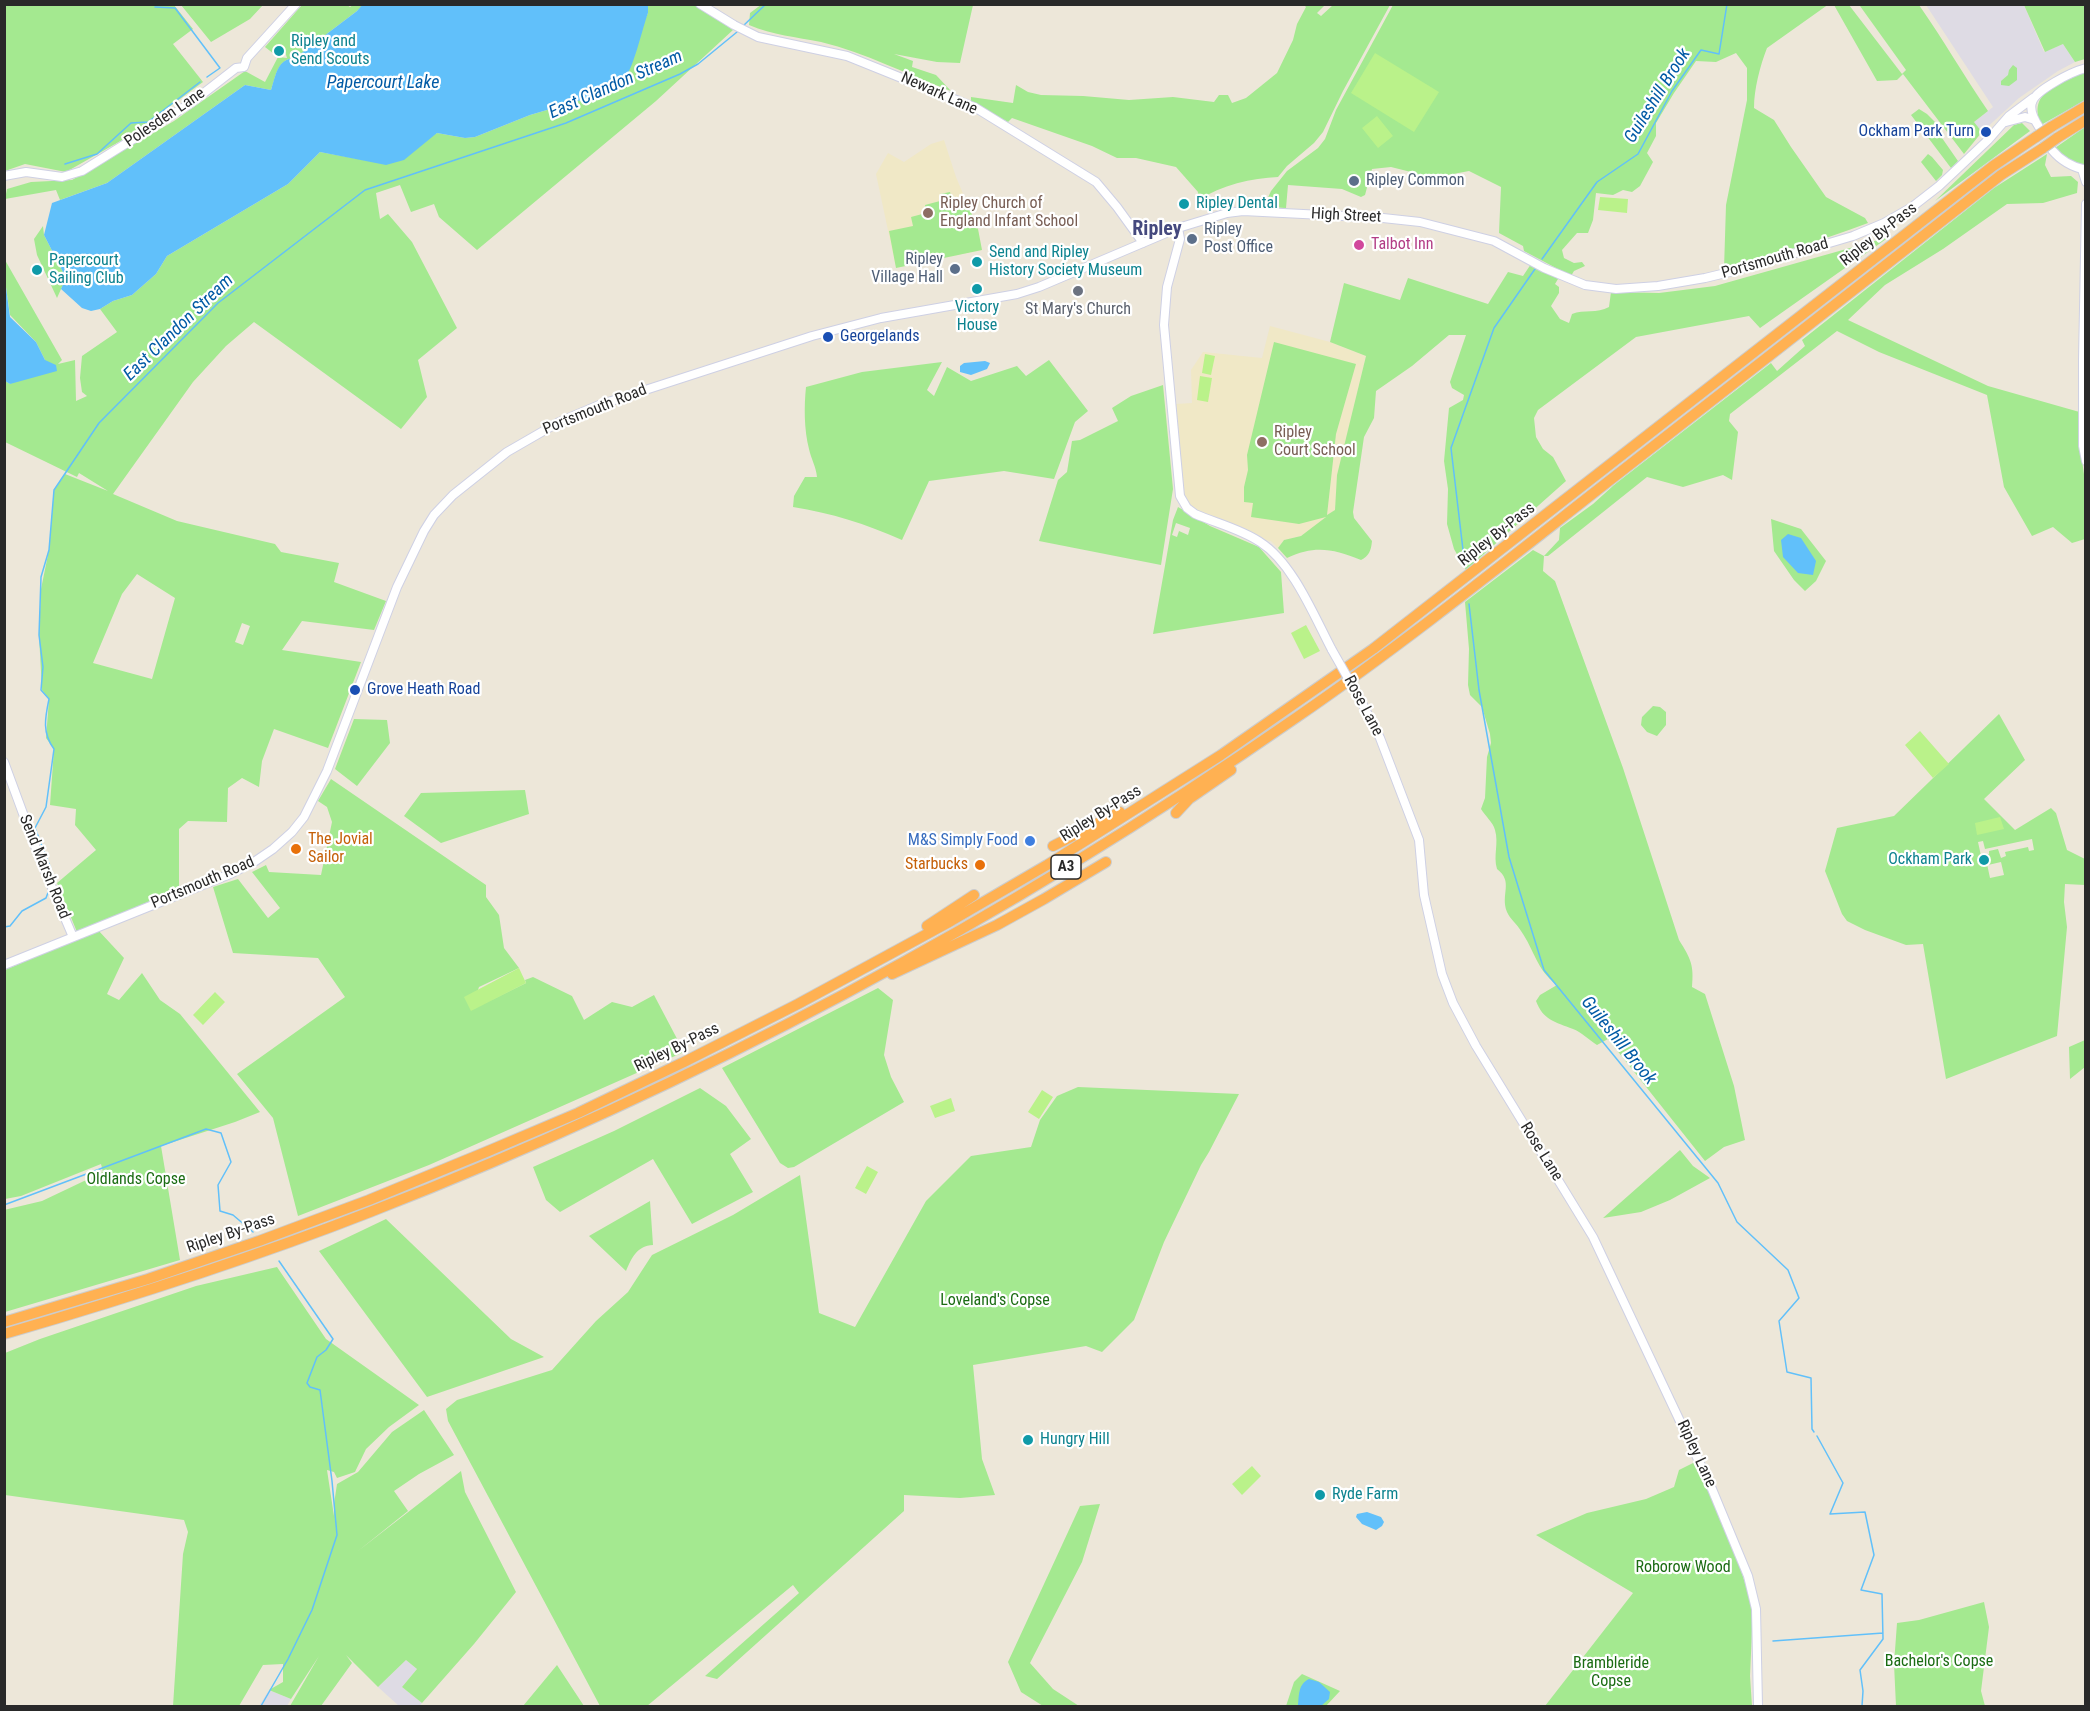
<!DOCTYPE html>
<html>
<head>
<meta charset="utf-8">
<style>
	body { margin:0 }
	#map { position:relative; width:2090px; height:1711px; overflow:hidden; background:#ede7d9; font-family:"Roboto Condensed",sans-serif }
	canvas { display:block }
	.frame { position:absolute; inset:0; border:6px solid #292929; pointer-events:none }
</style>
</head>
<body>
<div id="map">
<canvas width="2090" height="1711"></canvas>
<div class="frame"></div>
</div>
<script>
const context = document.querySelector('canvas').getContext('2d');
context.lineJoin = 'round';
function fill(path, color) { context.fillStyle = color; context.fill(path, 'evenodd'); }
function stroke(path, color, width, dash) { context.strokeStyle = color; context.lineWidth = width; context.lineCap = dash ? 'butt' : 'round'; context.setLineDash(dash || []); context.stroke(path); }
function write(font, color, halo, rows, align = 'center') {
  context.font = font + ' "Roboto Condensed",sans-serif'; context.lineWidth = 4.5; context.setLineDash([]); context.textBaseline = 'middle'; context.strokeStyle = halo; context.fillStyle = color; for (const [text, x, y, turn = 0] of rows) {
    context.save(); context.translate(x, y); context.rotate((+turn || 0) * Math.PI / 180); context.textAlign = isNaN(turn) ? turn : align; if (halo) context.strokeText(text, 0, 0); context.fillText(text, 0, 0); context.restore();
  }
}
fill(new Path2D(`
	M1926,5H2024L2044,52L2063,44L2075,62L2058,71L2019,98L1982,132L1974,122L1993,107Z
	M406,1660L417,1669L402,1687L422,1703L420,1706H399L378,1687Z
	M269,1690L291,1699L287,1706H259Z`), '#dedbe4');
fill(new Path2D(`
	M944,140L956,177L978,229L982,250L896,268L876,174L888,153L904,162L931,144Z
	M1270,326L1330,342L1366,356L1348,432L1335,510L1332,518L1301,536L1284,540L1278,548L1271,541L1262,540L1205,518L1184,502L1176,404L1192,403L1191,370L1203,352L1262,358Z`), '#f0e8c6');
fill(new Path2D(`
	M762,4H973V5L960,63L937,62L894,54L913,61L912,67L936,75L951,91C908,75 866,53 821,42C796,37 773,35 749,25L750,13Z
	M1829,4L1767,48C1760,66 1754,89 1754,108L1774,120L1791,147L1826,197L1865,218L1868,223C1821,241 1772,255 1724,269L1726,205L1747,100V68L1736,53L1716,62L1696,61L1674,93L1656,123V136L1647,153L1653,162L1640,186L1632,192L1623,190L1613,195L1596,193L1593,220L1588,233H1577L1562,250L1564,258L1574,263L1582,262L1585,266L1574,271L1571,276L1524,251L1523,246L1499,233L1501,187L1469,171L1448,175L1442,185L1414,176L1415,173L1391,167L1372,169L1365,195L1361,197L1342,189L1288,185L1286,208L1267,207L1265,204L1271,191L1287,171L1318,148L1325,139L1336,110L1393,5Z
	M1862,4L1919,5C1943,39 1964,76 1988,111L1974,122L1982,132L1964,154L1903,74L1897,80L1877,81L1834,5H1849L1902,74L1906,70L1860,6Z
	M4,5H174L193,29L173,44L203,82L131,135L66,172L25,164L5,171Z
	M181,5H263L250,19L211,42Z
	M302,5H347L350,7L353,5H363L357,11L295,58C277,59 276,76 271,90L245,85L107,183L60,200L56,190L5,199L7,189L31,182L72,180L174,121L245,71L265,82L278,57L287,58L284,48L280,46L274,54L265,47Z
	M648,5H696L733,30L656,101L477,250L439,217L434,204L411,212L400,185L376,193L380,219L388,214L412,242L457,328L418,360L427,397L401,429L254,322L226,346L193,382L113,494L177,521L275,544L281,552L339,563L334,582L386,601L374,630L302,621L282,650L361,662L328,748L274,729L262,761L259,787L242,778L228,788L227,822L188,821L179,829V889L77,932L57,883L96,850L75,825L76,809L50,805L54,749L46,738L49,699L42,690L39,635L41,589L49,550L54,490L65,474L108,491L79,473L77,477L5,442V381L10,384L45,360L36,342L10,315L5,280V260L62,360L58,364L75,360L76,401L87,396L82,392L80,378L82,356L117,332L100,309L113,301L132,295L156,274L167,256L288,184L320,152L386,164L437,133L465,138L475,137L530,115L598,95L606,89L612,88L648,13ZM137,574L175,598L152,679L93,663L122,594ZM242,623L250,626L243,645L235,642Z
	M1304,5H1325L1317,13L1321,16L1333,5H1390L1343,91L1323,132L1314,143L1287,166L1278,177C1252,178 1221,185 1199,200L1197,198L1198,192L1176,167L1136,158H1117L1092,146L1012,118L1008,122L971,102V97L1013,103L1016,85L1028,92L1041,95L1083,96L1129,100L1173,97L1214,102L1219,95H1228L1232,103L1246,98L1277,73L1293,40L1297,24L1306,7Z
	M2024,5H2085V59L2075,62L2063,44L2045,52Z
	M2013,65L2017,68V80L2009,86L2001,85V81L2008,75L2009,70Z
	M2085,72V100L2041,125C2027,91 2060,84 2085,72Z
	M1919,109L1927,114L1935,122L1933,125L1958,161L1951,168L1911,115Z
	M2022,123L2030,131L1935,201L2014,125Z
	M2085,127V166C2073,164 2063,157 2055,148Z
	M1928,154L1932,157L1943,170L1942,175L1936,181L1921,162Z
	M2047,154L2045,165L2051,177L2071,176L2078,182L2077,193L2043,203L2007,204L1943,249L1885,285L1848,320L1988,386L2083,413L2080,447L2085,481V539L2072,543L2053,527L2032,536L2004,487L1987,395L1879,352L1837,331L1730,414L1729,421L1738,432L1732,480L1723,475L1683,487L1647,477L1548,556H1544L1543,571L1555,581L1623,768L1679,940C1691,959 1694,965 1692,987L1705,994L1734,1086L1745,1140L1724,1147L1705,1161L1608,1039L1597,1045C1589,1040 1581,1032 1573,1029C1555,1022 1543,1020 1536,1001L1540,995L1557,985C1536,969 1535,951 1521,931C1517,924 1510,919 1507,912C1500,894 1514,882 1497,869C1493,855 1499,844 1495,830C1493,822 1485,816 1481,809L1485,798L1487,757L1491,743L1490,734L1482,707L1470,695L1468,685L1469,649L1465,602L1533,550L1544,556L1559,540L1560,528L1593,504L1614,485L1771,363L1777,371L1805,346L1802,340L1994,188Z
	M950,192L953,201L965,198L978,229L982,250L896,268L889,231L913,226L911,217L926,213L925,205L940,201V194Z
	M43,226L44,235L66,278L57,298L37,255L34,239Z
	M1889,237L1760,328L1749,316L1636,337L1538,410L1534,418L1536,437L1543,449L1553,457L1566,481L1466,570L1454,549L1447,524L1448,489L1444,461L1449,408L1463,400L1464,395L1452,388L1450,382L1466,335H1449L1412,366L1376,391L1374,418L1364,437L1353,512L1354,518L1372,541C1371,551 1369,556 1361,560C1333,549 1315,545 1287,558L1278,548L1284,540L1301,536L1326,517L1299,524L1251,517L1253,503L1244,502V487L1248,470L1247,455L1274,342L1356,364L1336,434L1327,515L1335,510L1337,475L1366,356L1330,342L1344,283L1400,300L1408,278L1488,304L1508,272L1523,276L1531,264L1558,279L1555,284L1559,287V293L1551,306L1560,319L1569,323L1572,314C1584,309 1597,314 1609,307L1611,292L1659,293L1715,286Z
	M1049,360L1088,411L1075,422L1054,479L1004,471L929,481L902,540C866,524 831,513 793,507L794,496L805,477H817C816,466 811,459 809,449C804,429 804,407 806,387L862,372L942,362L927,390L934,396L947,367L971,381L1017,366L1026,376Z
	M1163,385L1173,489L1161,565L1039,541L1058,480L1067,472L1072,441L1080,440L1118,421L1112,408L1131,396Z
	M1178,507L1210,526L1259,547L1281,572L1284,613L1153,634L1173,520ZM1176,523L1190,528L1188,535L1179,531L1177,537L1172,535Z
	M1771,519L1801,529L1826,561L1816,581L1805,591L1794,580L1774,551Z
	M1653,706L1660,707L1666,712V725L1657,736L1647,732L1641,725L1642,717Z
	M1999,714L2025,760L1984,799L2015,830L2051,808L2056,813L2067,850L2085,859V885L2065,884L2064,902L2067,927L2057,1036L1946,1079L1923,944L1906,945L1865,930L1847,921L1842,914L1825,871L1837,828L1894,816ZM2032,839L2034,850L2029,851L2028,847L2005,852L2006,856L2001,858L1998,849L1989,851V854L1986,855L1988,865L2001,862L2004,875L1990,878L1987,864L1983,865L1978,842L1983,841L1985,849Z
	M354,719L387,720L390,743L357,786L335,769Z
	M331,779L486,885V897L499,915L504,948L519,968L479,987L471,1010L526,983L525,980L533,977L572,996L584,1020L612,1002L632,1007L654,995L684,1052L429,1165L298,1216L273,1118L237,1074L345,997L318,958L233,953L213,887L238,879L268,918L280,908L252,872L266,865L269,872L321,875L332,822L327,807L318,801Z
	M525,790L529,814L441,843L404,816L421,793Z
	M98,930L124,958L107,994L119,1000L142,973L160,1000L180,1014L260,1112L235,1122L161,1146L180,1260L5,1312L4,1210L42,1201L103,1172L101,1164L21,1196L5,1199V970Z
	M878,988L893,1000L884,1055L891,1077L904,1102L794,1167L788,1168L780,1163L722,1068Z
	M2085,1040V1067L2070,1079L2069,1047Z
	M1078,1087L1239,1094L1209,1152L1201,1165L1164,1242L1134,1320L1102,1352L1086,1346L973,1365L982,1459L995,1495L960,1498L904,1495V1511L717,1679L705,1676L799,1593L793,1585L647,1706H600L448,1421L446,1409L457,1400L552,1370L596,1321L628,1292L652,1255L733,1215L800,1175L819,1313L855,1327L926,1201L971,1156L1031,1147L1040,1120L1057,1096Z
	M700,1088L726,1106L751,1139L730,1154L753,1192L692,1224L653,1159L560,1212L546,1200L533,1167L614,1131Z
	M1680,1150L1693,1166L1710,1178L1670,1200L1641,1212L1603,1218Z
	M650,1201L653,1245C637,1246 632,1257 626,1271L589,1236Z
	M386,1219L511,1339L544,1357L427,1397L319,1251Z
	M277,1267L326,1339L419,1405L389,1427L366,1449L355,1472L337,1478L334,1472L327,1470L334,1516V1504L337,1484L358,1472L392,1432L424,1410L454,1455L419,1474L394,1491L408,1511L358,1551L461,1471L465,1492L516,1592L474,1644L422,1703L402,1687L417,1669L406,1660L378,1687L346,1655L352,1663L321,1706H290L319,1656L291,1699L269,1690L283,1682V1664L263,1665L239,1706H173L183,1554L188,1532L184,1520L5,1495V1353L40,1339L196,1286Z
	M1695,1462L1731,1539L1753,1608L1750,1676L1752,1706H1545L1633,1593L1536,1535L1587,1513L1646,1499L1674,1487L1679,1470Z
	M1100,1504L1082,1562L1030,1663L1053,1689L1079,1706H1043L1021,1692L1008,1662L1080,1506Z
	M1984,1602L1989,1627L1981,1691L1985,1706H1896L1894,1664L1897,1623L1919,1620Z
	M557,1665L584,1706H523Z
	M1302,1674L1340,1691L1326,1706H1286L1294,1682Z`), '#a4e990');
fill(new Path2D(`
	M1375,53L1439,92L1414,132L1351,93Z
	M1377,116L1393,136L1378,148L1362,128Z
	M1600,197L1628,199L1627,213L1598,210Z
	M1205,354L1215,356L1211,375L1202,373Z
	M1200,376L1212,378L1208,402L1197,400Z
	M1306,625L1320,651L1304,659L1291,633Z
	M1920,731L1949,764L1933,778L1905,745Z
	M2000,817L2004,829L1977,835L1975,823Z
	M519,968L526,983L471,1011L464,997Z
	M215,992L225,1002L203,1025L193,1015Z
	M1042,1090L1053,1097L1039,1119L1028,1112Z
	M951,1098L955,1111L935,1118L930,1106Z
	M867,1166L878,1172L866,1194L855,1188Z
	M1252,1466L1261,1476L1242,1495L1232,1484Z`), '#baf28a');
fill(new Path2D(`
	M363,4H648V13C643,27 635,61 628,73C621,84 608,87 598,95L530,115L475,137L465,138L437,133L404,160L386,165L320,152L288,184L167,256L156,274L132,295L113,301L100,309L91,311L82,308L61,289L66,278L44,235L52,203L107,183L245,85L271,90C276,75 277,59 295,58L357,11Z
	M5,280L10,317L36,342L45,360L56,365L57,371L10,384L5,381Z
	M985,361L990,363L987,369L971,375L960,372V366L964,363Z
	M1788,534L1801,538L1816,561L1813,575L1798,573L1783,557L1781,540Z
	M1367,1512L1381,1517L1384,1522L1382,1526L1376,1530L1362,1524L1356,1517L1357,1514Z
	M1309,1679L1319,1682L1330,1692L1329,1699L1321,1706H1298C1299,1696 1298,1684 1309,1679Z`), '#61c0fa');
stroke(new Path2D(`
	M155,7L175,8L220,68L207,77
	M743,26L766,4
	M65,164L97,154L131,123L148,122L200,82
	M1542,259L1597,182L1638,154L1672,91L1701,50L1719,54L1727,4
	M1465,567L1451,448L1494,328L1535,269
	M1469,604L1479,690L1509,857L1544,970L1718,1183L1737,1222L1788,1270L1799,1298L1779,1321L1787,1372L1811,1378L1812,1429L1814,1432
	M51,876V869L35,828L46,807L54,749C42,733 45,718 49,699L41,690L43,667L39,635L41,577L49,550L54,490L99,423L218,303L365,190L566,123L680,74L698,64L737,32
	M4,927L10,926L22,911L46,898L49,890
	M4,1205L206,1129L221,1133L231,1162L218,1185L220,1211L233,1215L253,1232
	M1817,1436L1843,1483L1830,1514L1865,1512L1874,1555L1861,1590L1882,1594L1883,1639L1860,1670L1863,1691L1862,1706
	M1773,1641L1883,1633
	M261,1706L288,1659L312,1610L337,1535L332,1481L320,1390L310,1387L307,1383L317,1357L326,1350L333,1339L279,1261`), '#61c0fa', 1.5);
const secondary = new Path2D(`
	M700,4L734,25L758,37L847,56L976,108L1096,182L1117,207L1143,243
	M2006,122L2025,117L2035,120
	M2039,127C2023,103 2033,95 2055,82C2065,76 2075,71 2086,68
	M2052,150C2061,161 2072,167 2086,170
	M2082,169L2086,182
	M4,176L26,172L62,177L82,171L191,103L236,68L244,67L247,58L296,4
	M2086,204L2083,360V446L2086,461
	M1178,228L1180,239L1167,287L1164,325L1180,496L1187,508L1195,514C1216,523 1241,529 1260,542C1293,563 1314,616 1332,650
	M1361,701L1380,738L1419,840L1424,895L1442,974L1453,1003L1476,1046L1593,1237L1712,1489L1748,1576L1756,1609L1758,1706
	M4,762L39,857L73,937
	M4,965L230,874L254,862L273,849L292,832L304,817L327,771L397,587L424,531L434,515L453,495L507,452L559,422L599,405L812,336L881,318L1017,294L1039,287L1178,228L1227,213L1243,211L1383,218L1420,222L1494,241L1544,268L1585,285L1616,289L1658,286L1705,278L1738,270L1853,236L1884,223L1912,207L1939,186L1988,140L2009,116L2033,98`);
const highway = new Path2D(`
	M2051,127L2086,106
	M2057,138L2086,120
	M1176,813L1189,799L1231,770
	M1053,846L1120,812
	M927,926L974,895
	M892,974L997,925L1044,899L1106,862
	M4,1322L148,1279L259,1241L369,1200L486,1152L578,1113L684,1062L798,1004L951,921L1047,865L1221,755L1373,649L1993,166L2036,137
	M4,1334C128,1298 250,1259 370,1212C697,1085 1009,917 1297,717C1406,642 1509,559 1614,477C1743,376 1872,276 2001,175L2043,148`);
stroke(secondary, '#ced0e4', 10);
stroke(highway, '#ccc', 12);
stroke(secondary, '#fff', 8);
stroke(highway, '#ffb152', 10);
const secondaryBridge = new Path2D(`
	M1332,650L1361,701`);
const highwayBridge = new Path2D(`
	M2036,137L2051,127
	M2043,148L2057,138`);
stroke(secondaryBridge, '#ced0e4', 10, []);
stroke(highwayBridge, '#ccc', 12, []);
stroke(secondaryBridge, '#fff', 8);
stroke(highwayBridge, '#ffb152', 10);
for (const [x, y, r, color] of [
	[279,51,6,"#0f9aa8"],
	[1986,132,6,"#1a4fb4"],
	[1354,181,6,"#5c6f8a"],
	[1184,204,6,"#0f9aa8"],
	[928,213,6,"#8d6e63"],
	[1192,239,6,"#5c6f8a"],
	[1359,245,6,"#d1479c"],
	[977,262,6,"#0f9aa8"],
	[955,269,6,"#5c6f8a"],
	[37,270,6,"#0f9aa8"],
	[977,289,6,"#0f9aa8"],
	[1078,291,6,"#6b7280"],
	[828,337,6,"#1a4fb4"],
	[1262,442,6,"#8d6e63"],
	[355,690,6,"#1a4fb4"],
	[1030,841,6,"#3f7fe0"],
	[296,849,6,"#e8710a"],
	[1984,860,6,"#0f9aa8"],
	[980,865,6,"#e8710a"],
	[1028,1440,6,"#0f9aa8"],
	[1320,1495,6,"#0f9aa8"]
]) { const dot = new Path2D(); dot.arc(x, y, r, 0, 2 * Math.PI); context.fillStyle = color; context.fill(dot); stroke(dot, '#fff', 2); }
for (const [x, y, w] of [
	[1066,867,30]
]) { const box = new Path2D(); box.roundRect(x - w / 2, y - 12, w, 24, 4.5); context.fillStyle = '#fff'; context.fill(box); stroke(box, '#292929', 1.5); }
write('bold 15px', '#292929', null, [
	["A3",1066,867]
]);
write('16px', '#0d838f', '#fff', [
	["Ripley and",291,42],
	["Send Scouts",291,60],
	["Ripley Dental",1196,204],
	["Send and Ripley",989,253],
	["History Society Museum",989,271],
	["Papercourt",49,261],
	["Sailing Club",49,279],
	["Victory",977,308,"center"],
	["House",977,326,"center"],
	["Ockham Park",1972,860,"right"],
	["Hungry Hill",1040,1440],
	["Ryde Farm",1332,1495]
], 'left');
write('16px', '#292929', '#fff', [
	["Newark Lane",939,94,24],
	["Polesden Lane",165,118,-34],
	["High Street",1346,216,3],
	["Ripley By-Pass",1879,235,-38],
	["Portsmouth Road",1775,259,-16],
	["Portsmouth Road",595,410,-22],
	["Ripley By-Pass",1497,535,-38],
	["Rose Lane",1363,706,62],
	["Ripley By-Pass",1101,814,-32],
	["Send Marsh Road",44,867,68],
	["Portsmouth Road",203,883,-23],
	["Ripley By-Pass",677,1048,-26],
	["Rose Lane",1541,1152,58],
	["Ripley By-Pass",231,1234,-19],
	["Ripley Lane",1696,1454,65]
]);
write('16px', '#164399', '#fff', [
	["Ockham Park Turn",1974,132,"right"],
	["Georgelands",840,337],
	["Grove Heath Road",367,690]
], 'left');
write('16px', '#4e5e75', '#fff', [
	["Ripley Common",1366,181],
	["Ripley",1204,230],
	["Post Office",1204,248],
	["Ripley",943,260,"right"],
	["Village Hall",943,278,"right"]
], 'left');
write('16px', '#785e54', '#fff', [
	["Ripley Church of",940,204],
	["England Infant School",940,222],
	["Ripley",1274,433],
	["Court School",1274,451]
], 'left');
write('16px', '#b23c85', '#fff', [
	["Talbot Inn",1371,245]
], 'left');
write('16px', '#5b616d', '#fff', [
	["St Mary's Church",1078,310]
]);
write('16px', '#c56008', '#fff', [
	["The Jovial",308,840],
	["Sailor",308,858],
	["Starbucks",968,865,"right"]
], 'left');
write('16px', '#366cbe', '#fff', [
	["M&S Simply Food",1018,841]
], 'right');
write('16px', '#1b6c13', '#fff', [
	["Oldlands Copse",136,1180],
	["Loveland's Copse",995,1301],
	["Roborow Wood",1683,1568],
	["Bachelor's Copse",1939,1662],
	["Brambleride",1611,1664],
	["Copse",1611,1682]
]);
write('italic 18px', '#015aa5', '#fff', [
	["Papercourt Lake",383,83],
	["East Clandon Stream",616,85,-24],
	["Guileshill Brook",1658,96,-58],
	["East Clandon Stream",179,328,-44],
	["Guileshill Brook",1618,1041,51]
]);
write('bold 20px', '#45497e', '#fff', [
	["Ripley",1157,230]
]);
</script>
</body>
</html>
